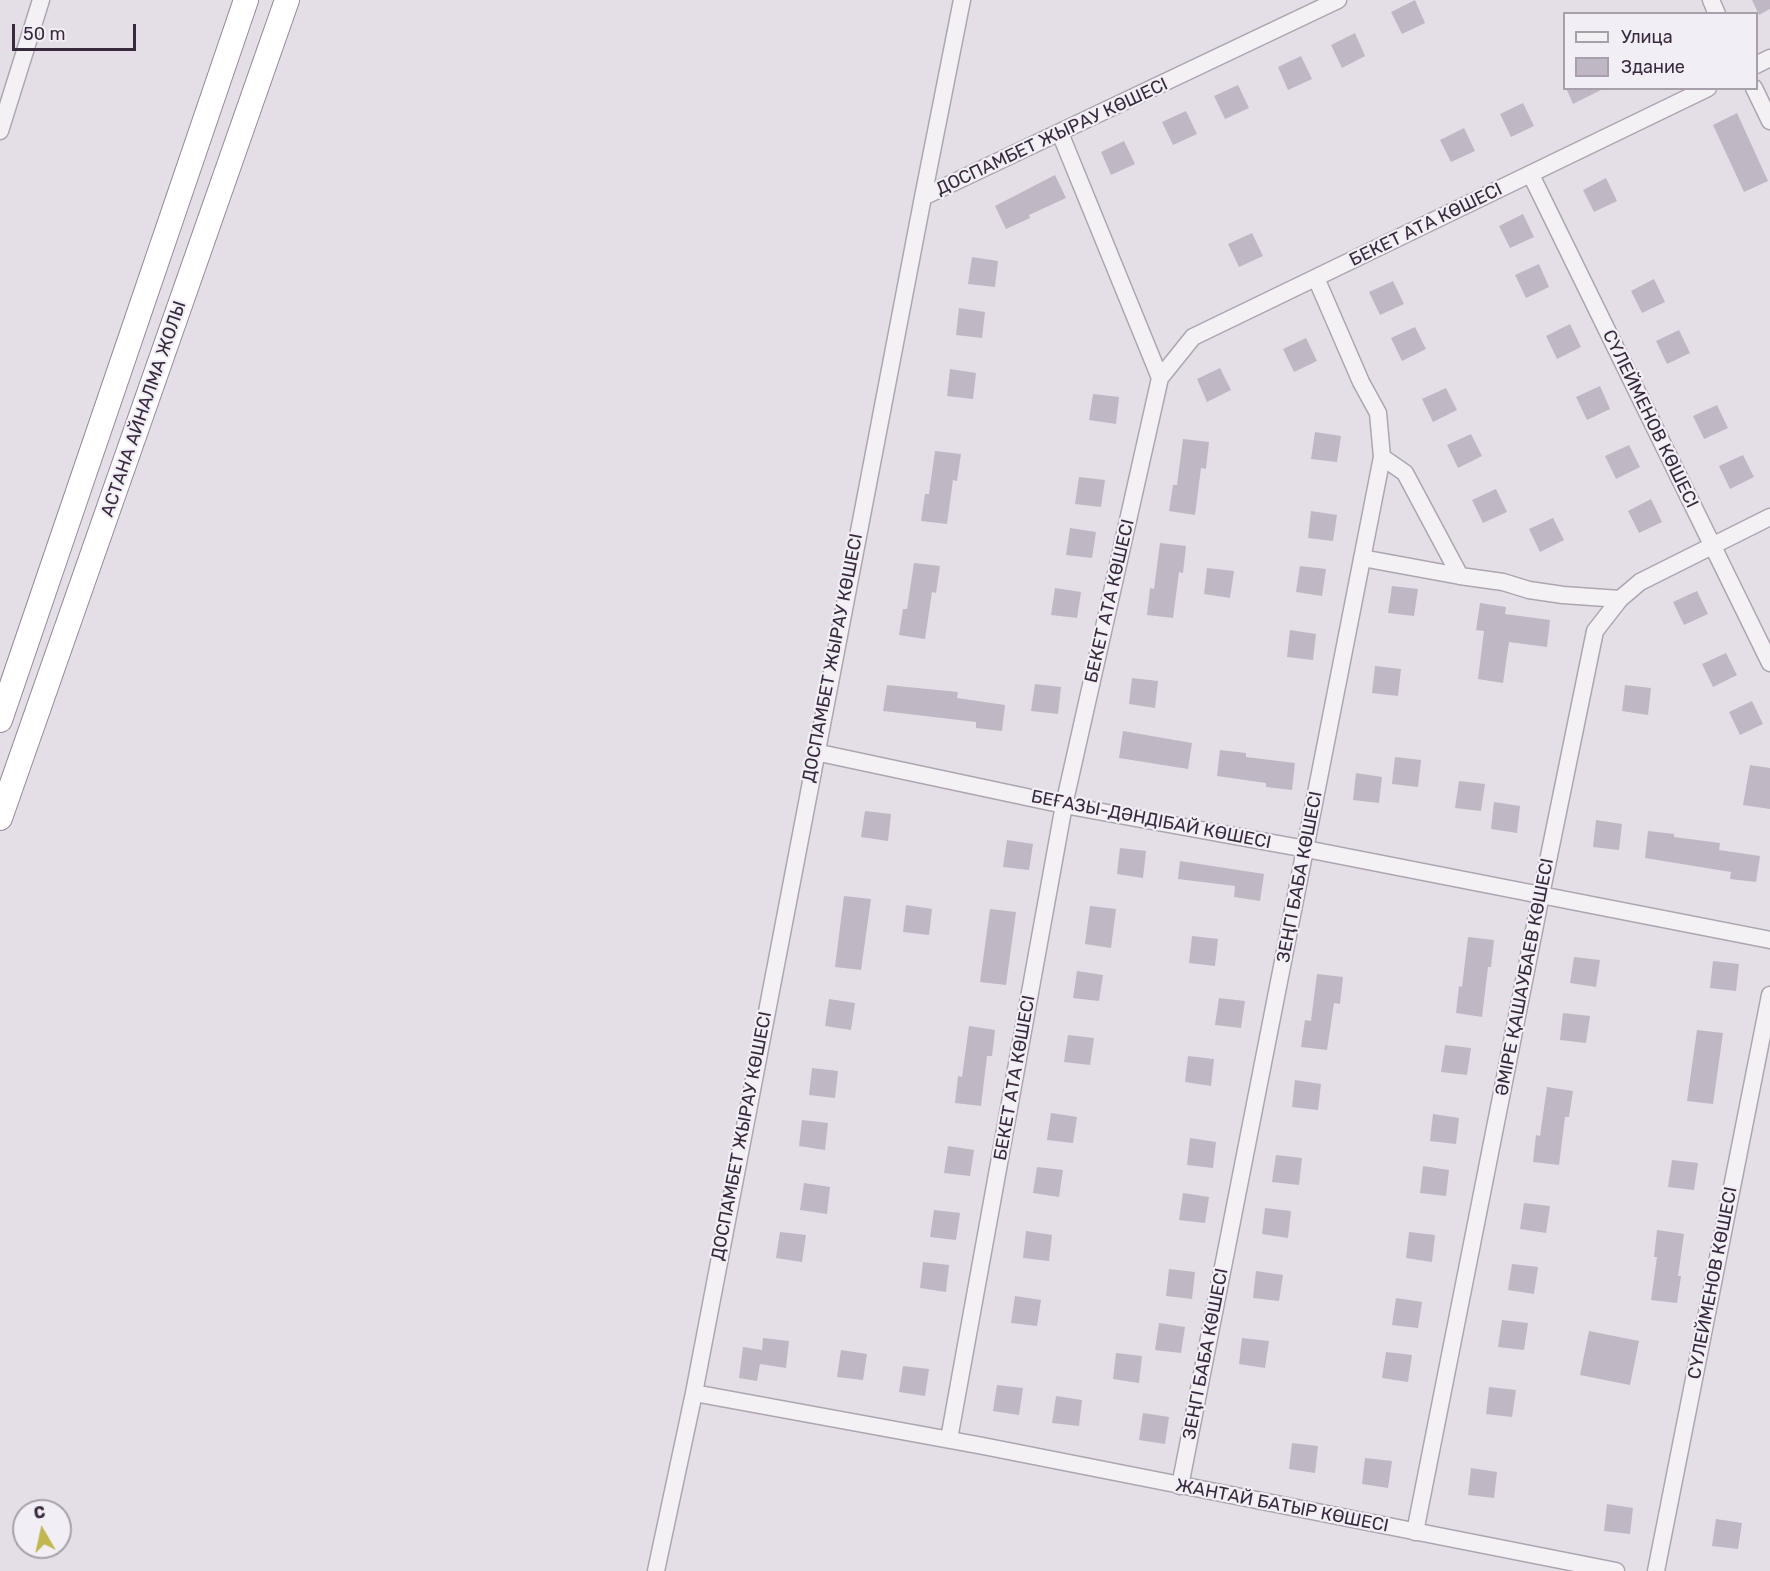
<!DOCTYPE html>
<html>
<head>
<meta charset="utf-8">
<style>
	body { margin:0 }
	#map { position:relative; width:1770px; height:1571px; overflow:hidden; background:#e4dfe7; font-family:Rubik,sans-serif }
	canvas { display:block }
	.legend { position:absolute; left:1563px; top:12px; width:195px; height:78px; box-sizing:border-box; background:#f2eef5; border:2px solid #a7a0ab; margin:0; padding:8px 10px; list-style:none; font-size:18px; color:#372a3c }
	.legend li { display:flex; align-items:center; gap:12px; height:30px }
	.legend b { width:30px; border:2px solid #a7a0ab }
	.north { position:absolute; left:12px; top:1499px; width:60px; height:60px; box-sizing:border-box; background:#f2eef5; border:2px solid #a7a0ab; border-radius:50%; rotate:351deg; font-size:16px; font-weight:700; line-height:24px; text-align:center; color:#372a3c }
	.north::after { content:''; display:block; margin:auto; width:21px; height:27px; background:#c0b750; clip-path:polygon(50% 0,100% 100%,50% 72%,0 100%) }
	.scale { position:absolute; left:12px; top:24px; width:124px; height:27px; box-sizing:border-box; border:3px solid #372a3c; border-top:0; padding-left:8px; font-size:18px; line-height:21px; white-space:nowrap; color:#372a3c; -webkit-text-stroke:4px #f2eef5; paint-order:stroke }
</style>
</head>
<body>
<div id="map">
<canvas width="1770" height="1571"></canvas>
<ul class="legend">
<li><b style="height:8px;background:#f4f1f5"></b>Улица</li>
<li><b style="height:16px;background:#bfb7c3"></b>Здание</li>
</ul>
<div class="north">С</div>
<div class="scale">50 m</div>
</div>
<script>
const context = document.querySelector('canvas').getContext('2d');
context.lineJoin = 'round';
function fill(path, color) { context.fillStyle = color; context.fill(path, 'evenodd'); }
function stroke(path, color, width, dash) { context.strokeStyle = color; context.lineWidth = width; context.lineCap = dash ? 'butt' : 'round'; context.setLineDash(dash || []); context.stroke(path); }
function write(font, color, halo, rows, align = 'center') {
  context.font = font + ' Rubik,sans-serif'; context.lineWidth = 4.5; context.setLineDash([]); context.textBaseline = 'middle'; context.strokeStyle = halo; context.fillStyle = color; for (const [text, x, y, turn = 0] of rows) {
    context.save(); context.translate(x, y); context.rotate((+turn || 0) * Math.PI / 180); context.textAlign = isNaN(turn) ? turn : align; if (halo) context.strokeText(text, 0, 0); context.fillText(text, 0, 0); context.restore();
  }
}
fill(new Path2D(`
	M1415,0L1425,23L1402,34L1391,12Z
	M1752,0H1770V9L1759,15Z
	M1355,33L1365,56L1342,68L1331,45Z
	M1301,56L1312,79L1288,90L1278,67Z
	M1238,85L1249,108L1225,119L1214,96Z
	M1566,88H1605L1573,104Z
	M1523,103L1534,126L1511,137L1500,114Z
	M1186,111L1197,134L1173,145L1162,122Z
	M1737,113L1768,181L1744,192L1713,125Z
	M1464,128L1475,151L1451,162L1440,140Z
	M1124,141L1135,164L1111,175L1101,152Z
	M1055,175L1066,198L1029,215L1030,218L1006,229L995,206Z
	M1606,178L1617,201L1594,212L1583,190Z
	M1523,214L1534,237L1510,248L1499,226Z
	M1252,233L1263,256L1239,267L1228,244Z
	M972,257L998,261L995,287L968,284Z
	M1539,264L1549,287L1526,298L1515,275Z
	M1654,279L1665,302L1642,313L1631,291Z
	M1393,281L1404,304L1380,315L1369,292Z
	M959,308L985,312L982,338L956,335Z
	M1570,324L1581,347L1557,359L1546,336Z
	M1415,327L1426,349L1402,361L1391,338Z
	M1679,330L1690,353L1667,364L1656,341Z
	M1306,338L1317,361L1294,372L1283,349Z
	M1220,368L1231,390L1207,402L1197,379Z
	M950,369L976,373L973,399L947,396Z
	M1600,386L1610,409L1587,420L1576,397Z
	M1446,388L1457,410L1433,422L1422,399Z
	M1093,394L1119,397L1116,424L1089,420Z
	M1717,405L1728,428L1704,439L1693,416Z
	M1315,432L1341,436L1337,462L1311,459Z
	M1471,434L1482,456L1458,468L1447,445Z
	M1183,439L1209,442L1206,469L1201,468L1195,515L1169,511L1173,485H1177Z
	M1629,445L1640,467L1616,479L1605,456Z
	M935,451L961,454L957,481L953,480L947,524L921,521L925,494H929Z
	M1743,455L1754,477L1730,489L1719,466Z
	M1079,477L1105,480L1101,507L1075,504Z
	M1496,489L1507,512L1483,523L1472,500Z
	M1651,499L1662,522L1639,533L1628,511Z
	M1311,511L1337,515L1333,541L1308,538Z
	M1553,518L1564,540L1540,552L1529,529Z
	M1070,528L1096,532L1092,558L1066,555Z
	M1160,543L1186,546L1183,573L1179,572L1173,618L1147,615L1150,588L1154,589Z
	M914,563L940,566L936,593L932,592L925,639L899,635L903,609H907Z
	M1300,566L1326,569L1322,596L1296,592Z
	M1207,568L1234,571L1230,598L1204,594Z
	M1392,586L1418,589L1414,616L1388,613Z
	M1055,588L1081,592L1077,618L1051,615Z
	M1697,591L1708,614L1684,625L1673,602Z
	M1480,603L1506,607L1505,614L1550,620L1547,647L1509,642L1503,683L1478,679L1484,631L1476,630Z
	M1290,630L1316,634L1313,660L1287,657Z
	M1726,653L1737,675L1713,687L1702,664Z
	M1375,666L1401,669L1398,696L1372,693Z
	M1132,678L1158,681L1155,708L1129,704Z
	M1035,684L1061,687L1058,714L1031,711Z
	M887,685L958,692L957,698L1005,705L1002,731L976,728V722L883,711Z
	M1625,685L1651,688L1648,715L1622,711Z
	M1752,701L1763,724L1740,735L1729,712Z
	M1123,731L1192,743L1188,769L1119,758Z
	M1220,750L1246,753V757L1295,763L1292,790L1266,787V783L1217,776Z
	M1395,757L1421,760L1418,787L1392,784Z
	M1750,765L1770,768V809L1743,805Z
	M1356,773L1382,777L1379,803L1353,800Z
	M1459,781L1485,784L1481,811L1455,808Z
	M1494,802L1520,806L1517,833L1491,829Z
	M865,811L891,814L888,841L861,837Z
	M1596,820L1622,824L1619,850L1593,847Z
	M1648,831L1674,834V837L1720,843L1719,850L1760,856L1756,882L1730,879L1731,872L1645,858Z
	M1007,840L1033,844L1029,870L1003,867Z
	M1120,848L1146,851L1143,878L1117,874Z
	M1180,861L1264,874L1260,901L1234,897L1235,886L1178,879Z
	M844,896L871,899L861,970L835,967Z
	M906,905L932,909L929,935L903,932Z
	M1090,906L1116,909L1111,948L1085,944Z
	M990,909L1016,912L1006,985L980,982Z
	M1192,936L1218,939L1215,966L1189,963Z
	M1468,937L1494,940L1491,967H1488L1482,1017L1456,1013L1459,986L1462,987Z
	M1574,957L1600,960L1596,987L1570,983Z
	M1713,961L1739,964L1736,991L1710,988Z
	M1077,971L1103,975L1099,1001L1073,998Z
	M1317,974L1343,977L1340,1004L1334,1003L1327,1050L1301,1047L1305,1020L1311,1021Z
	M1219,998L1245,1001L1241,1028L1215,1025Z
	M829,999L855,1003L851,1030L825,1026Z
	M1563,1013L1590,1016L1586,1043L1560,1040Z
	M969,1026L995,1030L992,1056H987L981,1106L955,1103L958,1076L962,1077Z
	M1697,1030L1723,1033L1713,1104L1687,1101Z
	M1068,1035L1094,1038L1090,1065L1064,1062Z
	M1445,1045L1471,1048L1467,1075L1441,1072Z
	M1188,1056L1214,1059L1211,1086L1185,1082Z
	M812,1068L838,1071L835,1098L809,1095Z
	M1295,1080L1321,1084L1318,1110L1292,1107Z
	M1547,1087L1573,1091L1569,1117H1565L1559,1165L1533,1162L1536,1135L1540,1136Z
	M1051,1113L1077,1117L1073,1143L1047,1140Z
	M1433,1114L1459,1118L1456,1144L1430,1141Z
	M802,1120L828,1123L825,1150L799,1146Z
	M1190,1138L1216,1142L1213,1168L1187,1165Z
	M948,1146L974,1150L970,1176L944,1173Z
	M1276,1155L1302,1158L1299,1185L1272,1182Z
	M1672,1160L1698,1163L1694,1190L1668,1187Z
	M1423,1166L1449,1170L1446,1196L1420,1193Z
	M1037,1167L1063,1170L1059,1197L1033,1193Z
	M804,1183L830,1187L827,1214L800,1210Z
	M1183,1193L1209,1197L1205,1223L1179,1220Z
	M1524,1203L1550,1206L1546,1233L1520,1229Z
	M1265,1208L1291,1211L1288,1238L1262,1234Z
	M934,1210L960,1213L956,1240L930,1237Z
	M1657,1230L1684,1234L1678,1276H1681L1677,1303L1651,1300L1657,1257H1654Z
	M1026,1231L1052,1235L1049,1261L1023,1258Z
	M780,1232L806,1235L802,1262L776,1258Z
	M1409,1232L1435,1235L1432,1262L1406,1258Z
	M923,1262L949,1265L946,1292L920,1288Z
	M1512,1264L1538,1267L1534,1294L1508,1290Z
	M1169,1269L1195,1272L1192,1299L1166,1296Z
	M1256,1271L1283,1275L1279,1301L1253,1298Z
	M1015,1296L1041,1300L1037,1326L1011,1323Z
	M1396,1298L1422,1302L1418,1328L1392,1325Z
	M1502,1320L1528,1323L1524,1350L1498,1347Z
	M1159,1323L1185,1327L1181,1353L1155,1350Z
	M1589,1331L1639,1341L1630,1385L1580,1375Z
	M763,1338L789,1341L786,1368L760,1364L757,1381L739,1378L743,1347L762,1350Z
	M1242,1338L1269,1341L1265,1368L1239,1364Z
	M841,1350L867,1354L863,1380L837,1377Z
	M1386,1352L1412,1355L1408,1382L1382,1378Z
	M1116,1353L1142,1356L1139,1383L1113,1379Z
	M903,1366L929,1369L925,1396L899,1392Z
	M997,1385L1023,1388L1019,1415L993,1411Z
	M1489,1387L1516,1390L1512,1417L1486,1414Z
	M1056,1396L1082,1400L1079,1426L1052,1423Z
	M1143,1413L1169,1417L1165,1444L1139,1440Z
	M1292,1443L1318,1446L1315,1473L1289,1469Z
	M1365,1458L1392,1461L1388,1488L1362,1484Z
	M1471,1468L1497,1472L1494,1498L1468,1495Z
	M1607,1504L1633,1508L1630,1534L1604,1531Z
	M1716,1519L1742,1523L1738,1549L1712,1546Z`), '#bfb7c3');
const minor = new Path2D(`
	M1711,0L1717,14
	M1756,65L1770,58
	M1754,88L1770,121
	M0,131L41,0
	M1060,133L1160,378
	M1531,175L1770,663
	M923,197L962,0
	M1382,457L1405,473L1460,576L1503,582L1529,590L1563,595L1620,599
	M1362,558L1460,576
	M815,752L1064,805L1306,849L1770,940
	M694,1393L983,1446L1616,1571
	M949,1439L1064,805L1160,378L1193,337L1708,88
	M1180,1486L1382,457L1378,413L1361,382L1316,278
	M1415,1532L1541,895L1595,631L1620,599L1640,582L1770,517
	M656,1571L694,1393L923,197L1338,0
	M1656,1571L1770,995`);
const highway = new Path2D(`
	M0,720L246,0
	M0,818L287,0`);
stroke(minor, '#ada5b0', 19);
stroke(highway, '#95889c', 26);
stroke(minor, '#f4f1f5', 16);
stroke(highway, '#fff', 24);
write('18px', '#372a3c', '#f2eef5', [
	["ДОСПАМБЕТ ЖЫРАУ КӨШЕСІ",1052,137,-25],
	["БЕКЕТ АТА КӨШЕСІ",1426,225,-26],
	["АСТАНА АЙНАЛМА ЖОЛЫ",144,409,-71],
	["СҮЛЕЙМЕНОВ КӨШЕСІ",1650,419,64],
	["БЕКЕТ АТА КӨШЕСІ",1110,601,-77],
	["ДОСПАМБЕТ ЖЫРАУ КӨШЕСІ",833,658,-79],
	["БЕҒАЗЫ-ДӘНДІБАЙ КӨШЕСІ",1151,820,11],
	["ЗЕҢГІ БАБА КӨШЕСІ",1300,877,-79],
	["ӘМІРЕ ҚАШАУБАЕВ КӨШЕСІ",1525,977,-79],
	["БЕКЕТ АТА КӨШЕСІ",1015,1078,-80],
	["ДОСПАМБЕТ ЖЫРАУ КӨШЕСІ",742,1136,-79],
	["СҮЛЕЙМЕНОВ КӨШЕСІ",1713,1283,-79],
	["ЗЕҢГІ БАБА КӨШЕСІ",1206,1354,-79],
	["ЖАНТАЙ БАТЫР КӨШЕСІ",1282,1506,11]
]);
</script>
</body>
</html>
